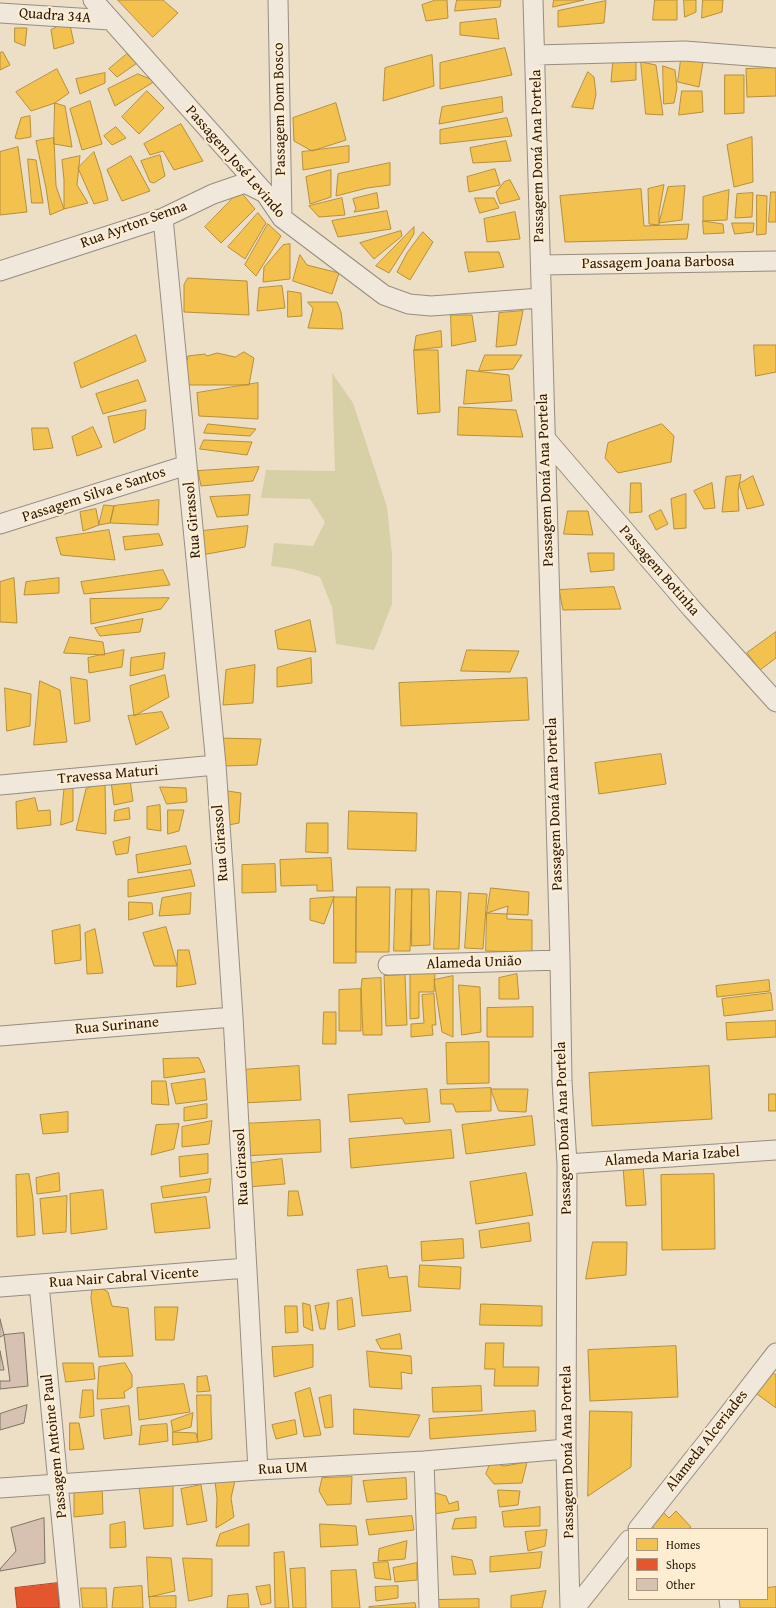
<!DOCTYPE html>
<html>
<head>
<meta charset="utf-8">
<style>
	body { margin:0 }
	#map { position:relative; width:776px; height:1608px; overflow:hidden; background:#eddfc6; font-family:"Gentium Book Plus",serif }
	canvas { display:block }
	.legend { position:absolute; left:628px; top:1528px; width:140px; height:72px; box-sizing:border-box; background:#feedd0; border:1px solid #a89882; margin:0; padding:5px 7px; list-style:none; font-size:12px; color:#26190d }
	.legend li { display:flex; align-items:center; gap:8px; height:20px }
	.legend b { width:20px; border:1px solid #a89882 }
</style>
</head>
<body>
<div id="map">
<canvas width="776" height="1608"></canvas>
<ul class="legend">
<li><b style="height:11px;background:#f2c14e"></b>Homes</li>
<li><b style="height:11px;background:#e4572e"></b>Shops</li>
<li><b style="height:11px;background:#d7c2b2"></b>Other</li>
</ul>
</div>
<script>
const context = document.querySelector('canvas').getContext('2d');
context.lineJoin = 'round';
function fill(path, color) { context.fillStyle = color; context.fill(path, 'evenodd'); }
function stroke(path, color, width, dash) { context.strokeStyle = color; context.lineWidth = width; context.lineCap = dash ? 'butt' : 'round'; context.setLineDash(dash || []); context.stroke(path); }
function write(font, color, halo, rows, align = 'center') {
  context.font = font + ' "Gentium Book Plus",serif'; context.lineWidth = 4; context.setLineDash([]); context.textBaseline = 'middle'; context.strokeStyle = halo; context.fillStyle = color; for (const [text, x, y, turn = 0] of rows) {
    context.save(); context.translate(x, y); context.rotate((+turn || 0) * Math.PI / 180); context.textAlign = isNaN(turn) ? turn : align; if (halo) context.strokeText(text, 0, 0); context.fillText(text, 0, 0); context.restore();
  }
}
fill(new Path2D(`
	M332,373L353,403L387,507L392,554V604L374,650L336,644L332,607L320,577L293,569L271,566L274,543L313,546L325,522L310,499L261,498L266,470L335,471Z`), '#d7cfa5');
const homes = new Path2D(`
	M118,0H163L178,13L153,37Z
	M436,0H447L448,18L426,21L422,5Z
	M457,0H501L500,7L455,11Z
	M554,0H584L553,7Z
	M655,0H677V20H653Z
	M684,0H696V12L685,17Z
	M703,0H723L722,12L702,18Z
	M606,1L604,23L558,27V11Z
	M496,19L499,39L460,35V23Z
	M69,21L74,43L54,49L51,30Z
	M15,28H27L25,46L15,42Z
	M505,48L512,75L440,89V63Z
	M3,52L10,65L0,70V53Z
	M682,53L704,56L699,87L678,82Z
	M127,54L137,63L117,77L109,69Z
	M432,55L434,86L383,101L385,68Z
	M636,58V80L611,82L613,59Z
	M641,62L656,65L663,115L646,114Z
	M663,66L675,70L677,88L674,103L664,104Z
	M776,68V96L747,97L746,69Z
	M57,69L69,93L55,103L31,111L16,92Z
	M588,72L594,77L596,94L593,109L572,107Z
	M105,73V83L80,94L76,79Z
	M138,74L155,81L115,106L108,89Z
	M725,75H744V113L725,114Z
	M147,91L164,108L139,134L122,117Z
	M682,91H702L703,112L679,115Z
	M502,97L503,112L439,124L442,107Z
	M90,101L102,144L82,150L70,109Z
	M55,103L65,106L72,147L54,144Z
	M336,103L346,140L312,151L294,141L293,118Z
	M30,116L31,137L19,139L15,138L21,118Z
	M507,118L512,136L440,144V130Z
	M181,124L203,161L174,170L163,151L150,155L144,144Z
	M116,127L126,138L112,145L104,136Z
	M752,137L753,182L734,187L727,145Z
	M54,138L56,186L64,209L50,215L46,188L36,141Z
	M506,141L511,161L473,163L470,148Z
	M349,146V162L303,170L302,152Z
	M18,147L27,212L0,215V152Z
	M94,152L101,173L108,200L94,204L78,168Z
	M160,155L165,176L154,183L150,182L141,161Z
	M80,156L77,185L88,203L64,209V180L62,160Z
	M131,156L150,191L122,201L107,170Z
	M28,159L36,160L43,203H32Z
	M390,163V185L367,188L336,196L338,174Z
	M495,169L500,185L469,192L467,177Z
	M331,170V197L310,204L306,177Z
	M510,180L520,199L500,204L496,192L504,182Z
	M664,185L659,213V225L649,224L648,189Z
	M685,186L682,220L659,223L668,187Z
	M641,189L644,226L689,224L687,239L565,242L560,196Z
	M729,190L727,220L703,221V197Z
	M240,191L255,209L221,243L205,227Z
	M771,192H776V222H769Z
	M377,193L379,208L354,212L356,209L353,199Z
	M753,193L752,217L735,218L737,194Z
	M757,195L767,196L766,234L757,235Z
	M342,198L345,215L319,217L309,206Z
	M475,198H494L499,208L480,213Z
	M387,211L391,229L338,237L332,221Z
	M515,212L520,239L487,242L484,219Z
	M258,213L266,223L245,259L228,247Z
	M703,221L723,224L724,233L704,234Z
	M732,223H754L753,232L735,234Z
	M268,224L281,236L256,276L245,265Z
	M414,227V234L389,273L376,266Z
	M401,231L402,236L374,259L360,243Z
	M423,232L433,242L410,280L397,272L407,253Z
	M290,244V279L263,282L264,267L283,245Z
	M465,252H499L504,267L469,272Z
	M300,255L307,265L339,273L332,294L293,281Z
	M188,278L247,281L249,315L184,312V285Z
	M282,286L285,308L257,311L259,288Z
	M288,291L301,293L302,316L288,317Z
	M308,302H337L341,312L343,329L308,328L313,309Z
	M523,311L516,345L496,347L499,313Z
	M451,315H472L476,341L452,346Z
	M441,331L442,347L414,350L416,336Z
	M136,335L146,361L81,388L74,363Z
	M754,345H776V372L756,376Z
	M414,350H438L440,412L418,414Z
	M244,352L254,358L249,385H183L181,387L188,356L205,354L207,356L217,353L235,357Z
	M485,355H522L513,369L479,371Z
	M467,370L509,375L512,401L464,404Z
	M138,380L146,401L103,414L96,394Z
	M258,383V419L199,416L197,393Z
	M459,407L516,410L523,437L458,435Z
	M146,410L145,429L114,443L108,417Z
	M208,424L256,429L250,436L204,433Z
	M662,424L674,436L671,462L618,473L605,458L608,443Z
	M93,427L102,447L77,456L72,437Z
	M32,428H48L53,448L34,450Z
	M204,440L252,442L247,455L200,449Z
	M259,467L253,481L201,486L198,471Z
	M741,475L738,491L739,511L722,512L726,477Z
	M753,476L764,505L747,509L739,484Z
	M631,483H641L642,512L630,513Z
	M712,483L715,508L704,509L694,491Z
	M686,494V528L674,529L671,499Z
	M250,495L248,515L217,517L210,497Z
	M159,500L158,525L110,523L114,506Z
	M104,505L114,506L110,523L99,525Z
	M96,509L99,525L83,531L80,512Z
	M661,510L668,524L656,530L649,516Z
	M568,511H588L593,535L564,534Z
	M248,526L245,547L202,555V531Z
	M109,530L115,560L61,555L56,538Z
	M159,534L163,545L125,550L123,537Z
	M588,553H614V570L591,572Z
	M163,570L170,585L84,594L81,582Z
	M14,578L17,623L0,622V582Z
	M59,578V593L24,595L26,582Z
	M614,587L621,609L563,610L559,590Z
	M169,598L161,609L91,624L90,599Z
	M143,619L140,632L100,636L95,628Z
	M310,620L316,652L278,649L275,631Z
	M776,632V658L760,670L747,653Z
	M70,637L103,642L105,655L64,653Z
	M124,650L122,667L89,673L88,658Z
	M467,650L519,651L510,672L461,671Z
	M165,653L163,669L130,676L131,658Z
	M311,658L312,683L277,687V668Z
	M255,665L253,703L223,705L226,670Z
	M165,675L169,697L134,716L130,686Z
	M71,677L87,680L90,721L75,724Z
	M527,678L529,720L401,726L399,683Z
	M40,681L60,690L67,742L34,745Z
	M5,688L31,694L30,726L7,731Z
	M162,712L169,728L136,745L128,716Z
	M218,738L261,739L257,765L225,766Z
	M661,754L666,784L599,794L595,763Z
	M130,780L133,801L114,805L111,781Z
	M65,781L73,788V821L61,825Z
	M105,782L106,834L76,830L86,789Z
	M160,787L186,788L187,802L167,804Z
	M221,790L241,793L239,823L223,826Z
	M35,798L38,811L50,810L51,825L17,829L16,802Z
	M160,805L161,831L147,829V807Z
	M129,808L130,819L114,821L115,811Z
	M168,810H184L179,831L168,834Z
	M349,811L417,813L416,851L348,849Z
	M307,823H328V853L306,852Z
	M130,837L128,853L116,855L113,842Z
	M186,846L191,864L138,873L136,855Z
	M331,858L333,891H317V885L281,886L280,860Z
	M275,864L276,892L242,893V865Z
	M191,870L195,886L128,897V880Z
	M357,887H390L389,952H356Z
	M491,888L529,892L528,915L507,914L508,906L487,913Z
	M396,889H412L410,951H394Z
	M412,889H429L430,945L412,946Z
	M437,891L461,892L459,949H434Z
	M191,893L190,914L159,916L162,898Z
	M469,893L487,894L483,949L465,948Z
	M334,897H356V963H334Z
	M334,897L324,924L310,920V899Z
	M129,902L152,903L153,914L129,920Z
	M487,913L507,914V919L532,920V952L486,951Z
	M80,925L81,960L55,964L52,931Z
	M166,927L177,966H154L143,933Z
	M95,929L103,973L87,974L85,933Z
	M178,950H189L196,984L177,987Z
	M435,973L434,992H419V1018L410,1019V974Z
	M517,974L519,999H499V978Z
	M405,975L407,1025L386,1026L384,976Z
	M453,976V1037L442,1032L434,980Z
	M381,978L382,1035H363L361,989L362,979Z
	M769,980L770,991L717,997L716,986Z
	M459,985L480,987L481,1032L462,1035Z
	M361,989V1031H339V990Z
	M771,993L773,1010L724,1016L722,999Z
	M434,994L436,1025H432L433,1035L411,1037V1024L424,1023L422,995Z
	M533,1007V1037H487V1008Z
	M324,1012H336V1044H323Z
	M776,1021V1037L727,1040L726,1023Z
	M489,1042V1083L447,1084L446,1043Z
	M199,1058L205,1072L164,1078L163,1059Z
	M299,1066L301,1100L243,1103L241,1070Z
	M709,1066L712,1119L592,1126L589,1073Z
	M205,1079L207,1100L176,1104L171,1084Z
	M152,1081H166L169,1105L152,1104Z
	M491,1088V1111L456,1112L453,1104H441L440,1090Z
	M427,1089L430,1122L405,1124L402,1118L350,1122L348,1095Z
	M491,1089H528L526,1112L499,1111Z
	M769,1094H776V1111H769Z
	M207,1104V1118L184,1121V1108Z
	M68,1112V1132L43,1134L40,1115Z
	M532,1116L535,1145L466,1154L462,1125Z
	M320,1120L321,1152L243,1156L242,1124Z
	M212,1121L209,1144L182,1147V1127Z
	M179,1124L174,1149L151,1155L156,1125Z
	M451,1130L454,1158L351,1168L349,1139Z
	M208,1154V1173L180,1177L179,1157Z
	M282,1159L285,1184L247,1187L244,1164Z
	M643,1165L646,1205L626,1206L623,1167Z
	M59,1173L60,1191L37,1194L36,1178Z
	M526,1173L533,1215L476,1224L470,1182Z
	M29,1174L33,1199L35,1235L17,1237L16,1175Z
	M714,1174L715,1249L662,1250L661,1175Z
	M211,1179L209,1192L163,1198L161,1187Z
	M103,1190L107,1229L71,1234L70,1194Z
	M289,1191H298L303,1215L288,1216Z
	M67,1196L66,1232L43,1234L40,1199Z
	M206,1197L210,1228L155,1233L151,1204Z
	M529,1223L531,1241L481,1248L479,1231Z
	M463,1239L464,1258L422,1261L421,1242Z
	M593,1242H627L626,1275L586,1279Z
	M420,1265L461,1267L460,1289L419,1287Z
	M387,1266L389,1278L407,1276L411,1311L362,1316L357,1270Z
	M93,1283L108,1292L112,1306L128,1308L133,1356L99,1357L91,1298Z
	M352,1298L355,1326L338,1330L337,1301Z
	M303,1303L310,1305L313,1331L304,1327Z
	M329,1303L325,1329H320L315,1306Z
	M481,1304L542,1306V1326L480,1325Z
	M285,1306H297L298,1332L286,1333Z
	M155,1307H178L174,1340H156Z
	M400,1334L402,1349H381L376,1340Z
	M486,1343H504L503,1367H539L538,1386H494L495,1369H485Z
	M313,1345V1367L274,1377L272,1347Z
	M676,1346L678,1397L590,1401L588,1350Z
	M367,1351L411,1356L412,1374L401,1372L402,1389L370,1387Z
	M63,1363H93L95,1379L66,1382Z
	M125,1363L132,1375V1387L124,1392L125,1398L97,1399L99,1367Z
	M769,1370L776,1375V1408L753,1391Z
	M207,1376L210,1391L197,1392V1377Z
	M184,1384L190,1412L139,1420L137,1388Z
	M481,1386L482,1411L433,1412L432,1388Z
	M310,1388L321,1435L304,1437L295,1393Z
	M83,1390H93L94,1416L80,1418Z
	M197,1395H211V1411L212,1439L198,1442Z
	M331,1395L333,1427L325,1428L319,1398Z
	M129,1406L132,1435L104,1439L101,1410Z
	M354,1409L420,1415L409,1437L354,1434Z
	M535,1411L536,1431L430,1439L429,1419Z
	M590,1411L632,1412L631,1467L588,1496Z
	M193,1413L191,1427L173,1432L171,1421Z
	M295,1420L297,1434L276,1439L272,1425Z
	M70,1423H79L84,1449L70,1450Z
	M167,1424L168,1441L139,1445L141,1426Z
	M173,1432L196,1433L198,1442L173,1445Z
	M491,1462L504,1466L527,1462L522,1483L494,1484L486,1474Z
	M236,1476L231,1498L234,1517L216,1528L217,1499L215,1481Z
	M352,1477L351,1504L327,1505L319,1491L322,1478Z
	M406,1478L407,1499L367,1502L363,1481Z
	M102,1483L103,1514L74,1517V1487Z
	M173,1485V1526L144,1529L139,1486Z
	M201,1485L207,1521L187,1525L181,1489Z
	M498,1490L520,1491L518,1505L500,1507Z
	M432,1492L446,1496L449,1504L458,1501L459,1510L434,1514Z
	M540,1507V1526L504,1527L502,1512Z
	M660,1509L669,1518L676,1511L691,1527L688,1529H655L647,1521Z
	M412,1516L414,1530L369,1535L366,1520Z
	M476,1517V1528L452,1529L455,1519Z
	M125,1522L126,1547L110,1548V1525Z
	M249,1524V1546H216L220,1534Z
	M320,1524L356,1526L358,1545L321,1547Z
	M547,1530L545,1546L528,1551L525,1532Z
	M407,1541L405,1559L378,1561L379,1549Z
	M284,1552L289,1608H275L274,1553Z
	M542,1552L540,1568L490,1572V1557Z
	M452,1556L472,1560L476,1574L454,1575Z
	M147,1557L171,1558L175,1591L149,1597Z
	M183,1558L212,1559V1596L189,1601Z
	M388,1562L391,1580L375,1578L373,1563Z
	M417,1563V1580L395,1582L393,1568Z
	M305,1568L306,1608H293L290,1569Z
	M356,1570L360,1608H332L331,1571Z
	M270,1585L271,1603L261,1605L256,1587Z
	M142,1586L143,1608H112L114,1588Z
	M398,1586V1598L376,1601L375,1587Z
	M776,1587V1608H738L737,1599H767V1588Z
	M81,1588H106L107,1608H83Z
	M546,1591L542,1608H511V1596Z
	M248,1594L249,1608H227L228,1596Z
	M176,1596V1608H150L149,1597Z
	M479,1599V1608H436V1600Z
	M415,1603L416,1608H369V1607Z`);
fill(homes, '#f2c14e');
stroke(homes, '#b58f3a', 1);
const shops = new Path2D(`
	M58,1583L59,1608H17L15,1588Z`);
fill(shops, '#e4572e');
stroke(shops, '#ab4424', 1);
const building = new Path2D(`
	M0,1319L4,1335L0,1337Z
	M24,1333L28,1386L0,1389V1381H10L4,1335Z
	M0,1351L4,1370H0Z
	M27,1405L24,1423L0,1430V1414Z
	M44,1518L45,1563L0,1571V1569L16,1551L11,1528Z`);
fill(building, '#d7c2b2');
stroke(building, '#7b7265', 1);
const street = new Path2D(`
	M93,0L265,193L282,218L384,295L409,304L431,306L541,298
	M278,0L282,218
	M533,0L560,960L562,1081L567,1164L566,1449L570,1608
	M0,13L110,20
	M536,55L685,51L776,58
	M163,218L216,765L233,1017L258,1470
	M541,265L776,261
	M0,271L163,218L213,194L245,183L263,192
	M545,438L692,609L776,702
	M0,524L187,465
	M0,785L216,765
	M388,965L560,960
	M0,1036L233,1017
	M567,1164L776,1150
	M39,1284L70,1608
	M0,1287L247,1268
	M424,1461L429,1608
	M0,1488L258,1470L424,1461L566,1449
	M638,1529L711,1437L776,1353
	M729,1599L730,1608
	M575,1608L629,1540`);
stroke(street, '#978d7e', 21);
stroke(street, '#efe8db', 19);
write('15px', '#26190d', '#feedd0', [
	["Quadra 34A",55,16,4],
	["Passagem Dom Bosco",280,109,-91],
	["Passagem Doná Ana Portela",538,156,-91],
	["Passagem José Levindo",235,162,49],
	["Rua Ayrton Senna",134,225,-20],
	["Passagem Joana Barbosa",658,263,-1],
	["Passagem Doná Ana Portela",546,480,-92],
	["Passagem Silva e Santos",94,495,-18],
	["Rua Girassol",193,520,-95],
	["Passagem Botinha",659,571,49],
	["Travessa Maturi",108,775,-5],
	["Passagem Doná Ana Portela",555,804,-92],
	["Rua Girassol",221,843,-94],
	["Alameda União",474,963,-2],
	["Rua Surinane",117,1026,-5],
	["Passagem Doná Ana Portela",564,1128,-92],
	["Alameda Maria Izabel",672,1157,-4],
	["Rua Girassol",242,1167,-93],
	["Rua Nair Cabral Vicente",124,1278,-4],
	["Alameda Alceriades",707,1441,-52],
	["Passagem Antoine Paul",55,1446,-96],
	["Passagem Doná Ana Portela",568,1452,-91],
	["Rua UM",283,1469,-3]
]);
</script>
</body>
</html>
